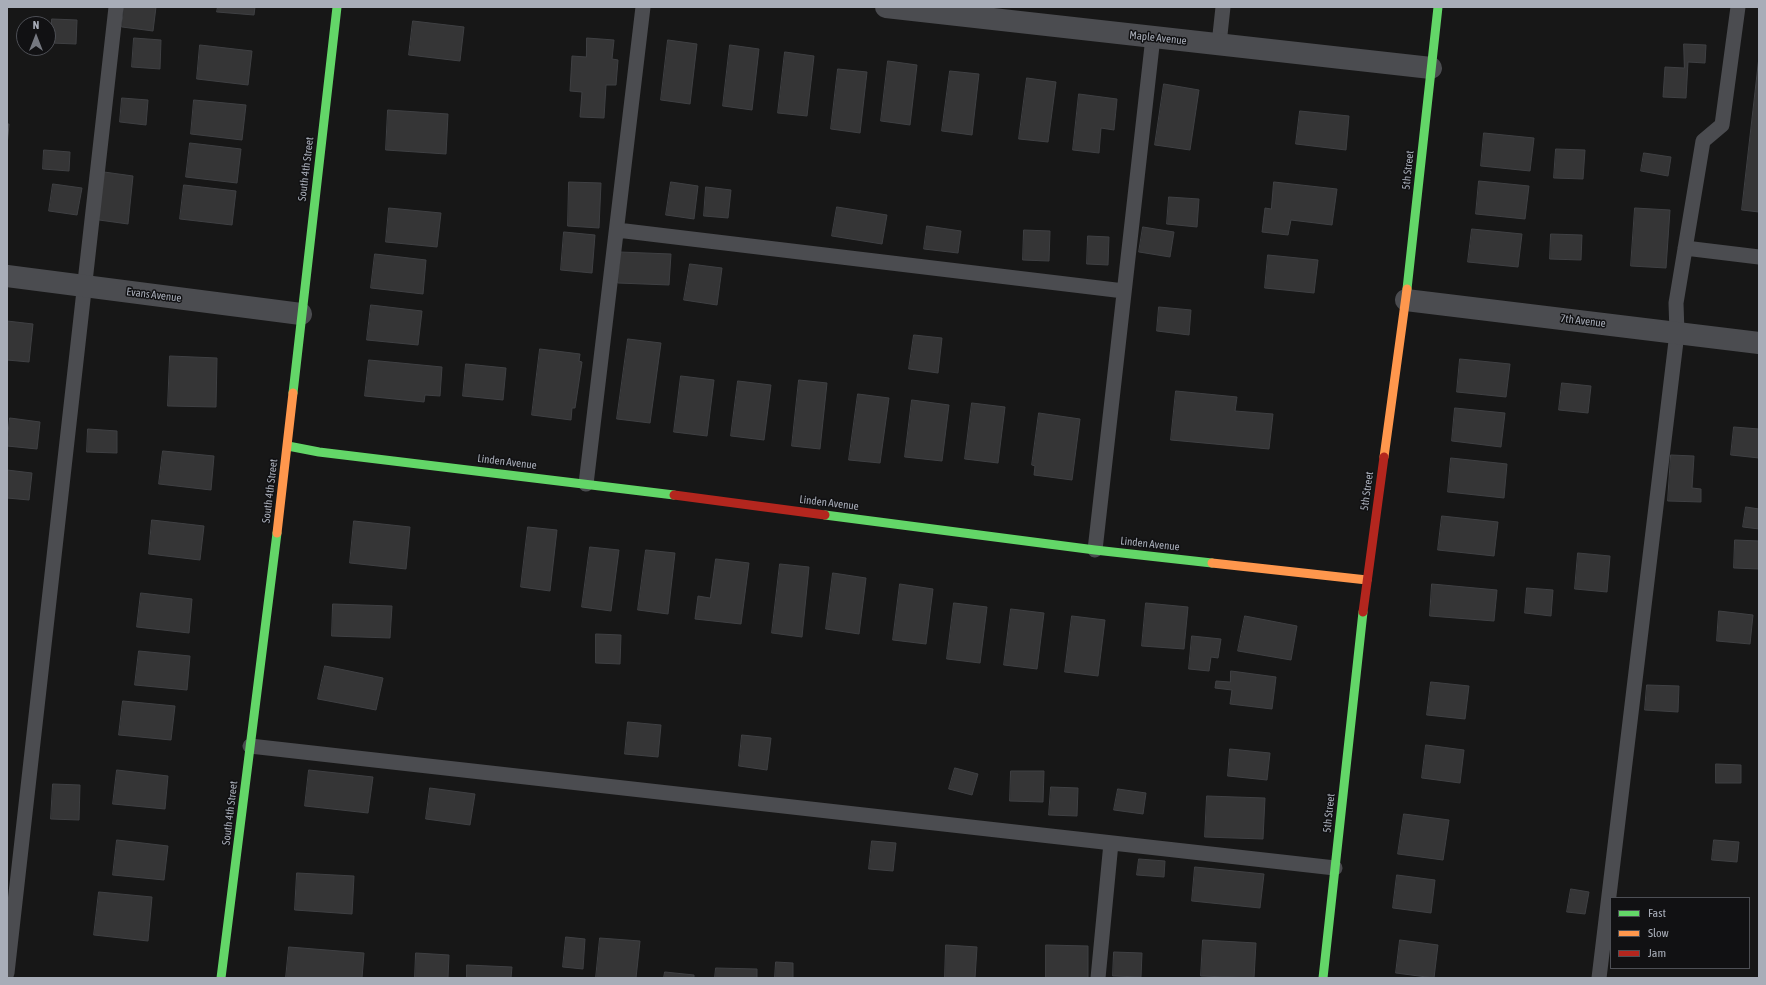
<!DOCTYPE html>
<html>
<head>
<meta charset="utf-8">
<style>
	body { margin:0 }
	#map { position:relative; width:1766px; height:985px; overflow:hidden; background:#171717; font-family:"Asap Condensed",sans-serif }
	canvas { display:block }
	.frame { position:absolute; inset:0; border:8px solid #a8adb8; pointer-events:none }
	.legend { position:absolute; left:1610px; top:897px; width:140px; height:72px; box-sizing:border-box; background:#111113; border:1px solid #4d4f55; margin:0; padding:5px 7px; list-style:none; font-size:12px; color:#a8adb8 }
	.legend li { display:flex; align-items:center; gap:8px; height:20px }
	.legend b { width:20px; border:1px solid #4d4f55 }
	.north { position:absolute; left:16px; top:16px; width:40px; height:40px; box-sizing:border-box; background:#111113; border:1px solid #4d4f55; border-radius:50%; rotate:0deg; font-size:11px; font-weight:700; line-height:16px; text-align:center; color:#a8adb8 }
	.north::after { content:''; display:block; margin:auto; width:14px; height:18px; background:#757880; clip-path:polygon(50% 0,100% 100%,50% 72%,0 100%) }
</style>
</head>
<body>
<div id="map">
<canvas width="1766" height="985"></canvas>
<div class="frame"></div>
<ul class="legend">
<li><b style="height:5px;background:#63d668"></b>Fast</li>
<li><b style="height:5px;background:#ff974d"></b>Slow</li>
<li><b style="height:5px;background:#b3261e"></b>Jam</li>
</ul>
<div class="north">N</div>
</div>
<script>
const context = document.querySelector('canvas').getContext('2d');
context.lineJoin = 'round';
function fill(path, color) { context.fillStyle = color; context.fill(path, 'evenodd'); }
function stroke(path, color, width, dash) { context.strokeStyle = color; context.lineWidth = width; context.lineCap = dash ? 'butt' : 'round'; context.setLineDash(dash || []); context.stroke(path); }
function write(font, color, halo, rows, align = 'center') {
  context.font = font + ' "Asap Condensed",sans-serif'; context.lineWidth = 3; context.setLineDash([]); context.textBaseline = 'middle'; context.strokeStyle = halo; context.fillStyle = color; for (const [text, x, y, turn = 0] of rows) {
    context.save(); context.translate(x, y); context.rotate((+turn || 0) * Math.PI / 180); context.textAlign = isNaN(turn) ? turn : align; if (halo) context.strokeText(text, 0, 0); context.fillText(text, 0, 0); context.restore();
  }
}
const building = new Path2D(`
	M124,7H156L153,31L122,27Z
	M218,7H255L254,15L217,12Z
	M52,19L77,20L76,44L51,43Z
	M413,21L464,27L460,61L409,55Z
	M134,38L161,40L160,69L132,67Z
	M587,38L614,40L612,59L618,60L616,85H606L604,118L580,117L582,92L570,91L572,56L586,57Z
	M668,40L697,44L690,104L661,100Z
	M1684,44L1706,45L1705,63L1688,62L1686,98L1663,97L1665,67L1684,68Z
	M200,45L252,51L248,85L197,79Z
	M730,45L759,49L752,110L723,106Z
	M785,52L814,56L807,116L778,113Z
	M1759,57V212L1742,210Z
	M888,61L917,65L910,125L881,121Z
	M838,69L867,72L860,133L831,129Z
	M950,71L979,74L972,135L942,131Z
	M1027,78L1056,82L1048,142L1019,139Z
	M1164,84L1199,90L1190,150L1155,145Z
	M1079,94L1117,99L1114,130L1101,128L1099,153L1073,150Z
	M122,98L148,100L146,125L120,122Z
	M194,100L246,105L242,140L191,134Z
	M388,110L448,114L446,154L386,150Z
	M1300,111L1349,116L1346,150L1296,144Z
	M7,124H9L7,146Z
	M1484,133L1534,138L1530,171L1481,166Z
	M190,143L241,149L237,183L186,177Z
	M1556,149L1585,150L1583,179L1554,178Z
	M44,150L70,152L69,171L43,169Z
	M1644,153L1671,157L1668,176L1641,171Z
	M104,172L133,176L128,224L99,220Z
	M1479,181L1529,186L1525,219L1476,214Z
	M569,182L601,183L599,228L568,226Z
	M671,182L698,186L694,219L666,215Z
	M1274,182L1337,189L1332,225L1291,220L1288,235L1262,232L1265,208L1271,209Z
	M53,184L82,188L77,215L49,211Z
	M184,185L236,191L232,225L180,219Z
	M706,187L731,190L728,218L704,216Z
	M1169,197L1199,199L1197,227L1167,224Z
	M837,207L887,215L882,244L832,236Z
	M389,208L441,213L437,247L386,242Z
	M1635,208L1670,210L1666,268L1631,266Z
	M927,226L961,231L958,253L924,249Z
	M1143,227L1174,232L1170,257L1139,252Z
	M1472,229L1522,234L1518,267L1468,262Z
	M1024,230L1050,231L1049,261L1023,260Z
	M564,232L595,235L592,273L561,270Z
	M1551,234L1582,235L1581,260L1550,259Z
	M1088,236L1109,237L1108,265L1087,264Z
	M620,252L671,254L669,285L618,283Z
	M375,254L426,260L423,294L371,288Z
	M1268,255L1318,260L1314,293L1265,288Z
	M690,264L722,268L717,305L684,300Z
	M371,305L422,311L418,345L367,340Z
	M1159,307L1191,310L1189,335L1157,331Z
	M7,321L33,324L29,362L7,360Z
	M914,335L942,338L938,373L909,369Z
	M628,339L661,343L650,423L617,419Z
	M540,349L580,354L579,361L582,362L575,408H572L571,420L532,415Z
	M170,356L217,358L216,407L168,406Z
	M1460,359L1510,364L1506,397L1457,392Z
	M369,360L442,367L440,396L425,395L424,402L365,396Z
	M466,364L506,368L503,400L463,396Z
	M681,376L714,380L707,436L674,432Z
	M799,380L827,383L820,449L792,446Z
	M738,381L771,385L764,440L731,436Z
	M1562,383L1591,386L1588,413L1559,410Z
	M1176,391L1237,397L1235,411L1273,414L1269,449L1171,440Z
	M858,394L889,398L880,463L849,460Z
	M912,400L949,405L942,461L905,457Z
	M972,403L1005,407L998,463L965,459Z
	M1455,408L1505,413L1501,447L1452,441Z
	M1039,413L1080,419L1072,480L1034,475L1035,466L1032,465Z
	M10,418L40,422L37,449L7,446Z
	M1734,427L1759,429V458L1731,455Z
	M88,429L117,431V453L87,452Z
	M163,451L214,456L211,490L159,484Z
	M1671,455L1694,456L1692,488L1701,489V502L1668,501Z
	M1451,458L1507,464L1504,498L1448,492Z
	M7,470L32,473L29,500L7,498Z
	M1746,507L1759,509V529L1743,527Z
	M1442,516L1498,522L1494,556L1438,550Z
	M152,520L204,526L200,560L149,554Z
	M354,521L410,527L406,569L350,563Z
	M528,527L557,530L550,591L521,587Z
	M1735,540L1759,541V569L1734,568Z
	M590,547L619,550L611,611L582,607Z
	M646,550L675,553L668,614L638,610Z
	M1578,553L1610,556L1607,592L1575,589Z
	M716,559L749,563L741,624L695,619L698,596L710,598Z
	M780,564L809,567L802,637L772,633Z
	M833,573L866,578L859,634L826,629Z
	M900,584L933,589L926,644L893,640Z
	M1432,584L1497,590L1494,621L1430,616Z
	M1527,588L1553,590L1551,616L1525,613Z
	M141,593L192,599L189,633L137,627Z
	M954,603L987,607L980,663L947,659Z
	M1146,603L1188,607L1184,649L1142,646Z
	M333,604L392,606L390,638L332,636Z
	M1011,609L1044,613L1037,669L1004,665Z
	M1719,611L1753,615L1750,644L1717,641Z
	M1072,616L1105,620L1098,676L1065,672Z
	M1245,616L1297,626L1291,660L1238,651Z
	M596,634L621,635L620,664L596,663Z
	M1192,636L1221,639L1218,658L1211,657L1209,671L1189,669Z
	M139,651L190,656L187,690L135,685Z
	M325,666L383,678L376,710L318,699Z
	M1231,671L1276,677L1272,709L1230,704L1232,690L1215,688L1216,681L1230,682Z
	M1431,682L1469,686L1465,719L1427,715Z
	M1647,685L1679,686L1678,712L1645,710Z
	M123,701L175,706L171,740L119,735Z
	M628,722L661,725L658,757L625,754Z
	M742,735L771,738L767,770L739,766Z
	M1426,745L1464,750L1460,783L1422,778Z
	M1230,749L1270,753L1267,780L1228,776Z
	M1716,764L1741,765V783H1716Z
	M955,768L978,774L972,795L949,789Z
	M117,770L168,776L165,809L113,804Z
	M309,770L373,777L368,813L305,806Z
	M1011,771H1044L1043,802L1010,801Z
	M53,784L80,785L79,820L51,819Z
	M1051,787L1078,788L1077,816L1049,815Z
	M430,788L475,794L470,825L426,819Z
	M1118,789L1146,793L1143,814L1114,810Z
	M1207,796L1265,798L1263,839L1205,837Z
	M1404,814L1449,820L1443,860L1398,854Z
	M117,840L168,846L164,880L113,875Z
	M1714,840L1739,842L1737,862L1712,860Z
	M872,841L896,843L893,871L869,869Z
	M1139,859L1165,861L1164,877L1137,875Z
	M1195,867L1264,874L1260,908L1192,901Z
	M297,873L354,876L352,914L295,910Z
	M1397,875L1435,880L1431,913L1393,908Z
	M1571,889L1589,892L1585,914L1567,912Z
	M99,892L152,897L148,941L94,935Z
	M566,937L585,939L583,969L563,967Z
	M600,938L640,941L636,978H596Z
	M1203,940L1256,943L1254,978L1201,976Z
	M1400,940L1438,945L1434,978L1396,973Z
	M946,945L977,947L975,978H945Z
	M1046,945L1088,946V978H1046Z
	M289,947L364,953L362,978H286Z
	M1114,952L1142,953L1141,977L1113,976Z
	M416,953L449,955L448,978H415Z
	M776,962L793,963V978H775Z
	M467,965L512,967L511,978H467Z
	M716,968L757,969V978H715Z
	M665,972L694,975V978H664Z`);
fill(building, '#353536');
stroke(building, '#3f4043', 1);
stroke(new Path2D(`
	M1219,44L1223,7
	M617,230L1124,291
	M1685,248L1759,257
	M586,484L643,7
	M1095,550L1153,37
	M250,746L1335,868
	M7,973L116,7
	M1098,978L1111,843
	M1599,978L1677,333L1676,303L1703,141L1722,125L1738,7`), '#4b4c50', 15);
stroke(new Path2D(`
	M886,7L1431,68
	M7,276L301,314
	M1406,300L1759,343`), '#4b4c50', 22);
stroke(new Path2D(`
	M1407,289L1438,7
	M293,393L337,7
	M288,446L319,452L674,495
	M825,515L1095,550L1212,563
	M221,978L277,533
	M1323,978L1363,612`), '#63d668', 9);
stroke(new Path2D(`
	M1384,457L1407,289
	M277,533L293,393
	M1212,563L1367,580`), '#ff974d', 9);
stroke(new Path2D(`
	M674,495L825,515
	M1363,612L1384,457`), '#b3261e', 9);
write('11px', '#a8adb8', '#111113', [
	["Maple Avenue",1158,38,6],
	["South 4th Street",306,169,-83],
	["5th Street",1408,170,-84],
	["Evans Avenue",154,295,7],
	["7th Avenue",1583,321,7],
	["Linden Avenue",507,462,7],
	["South 4th Street",270,491,-83],
	["5th Street",1367,491,-82],
	["Linden Avenue",829,503,7],
	["Linden Avenue",1150,544,6],
	["South 4th Street",230,813,-83],
	["5th Street",1329,813,-84]
]);
</script>
</body>
</html>
